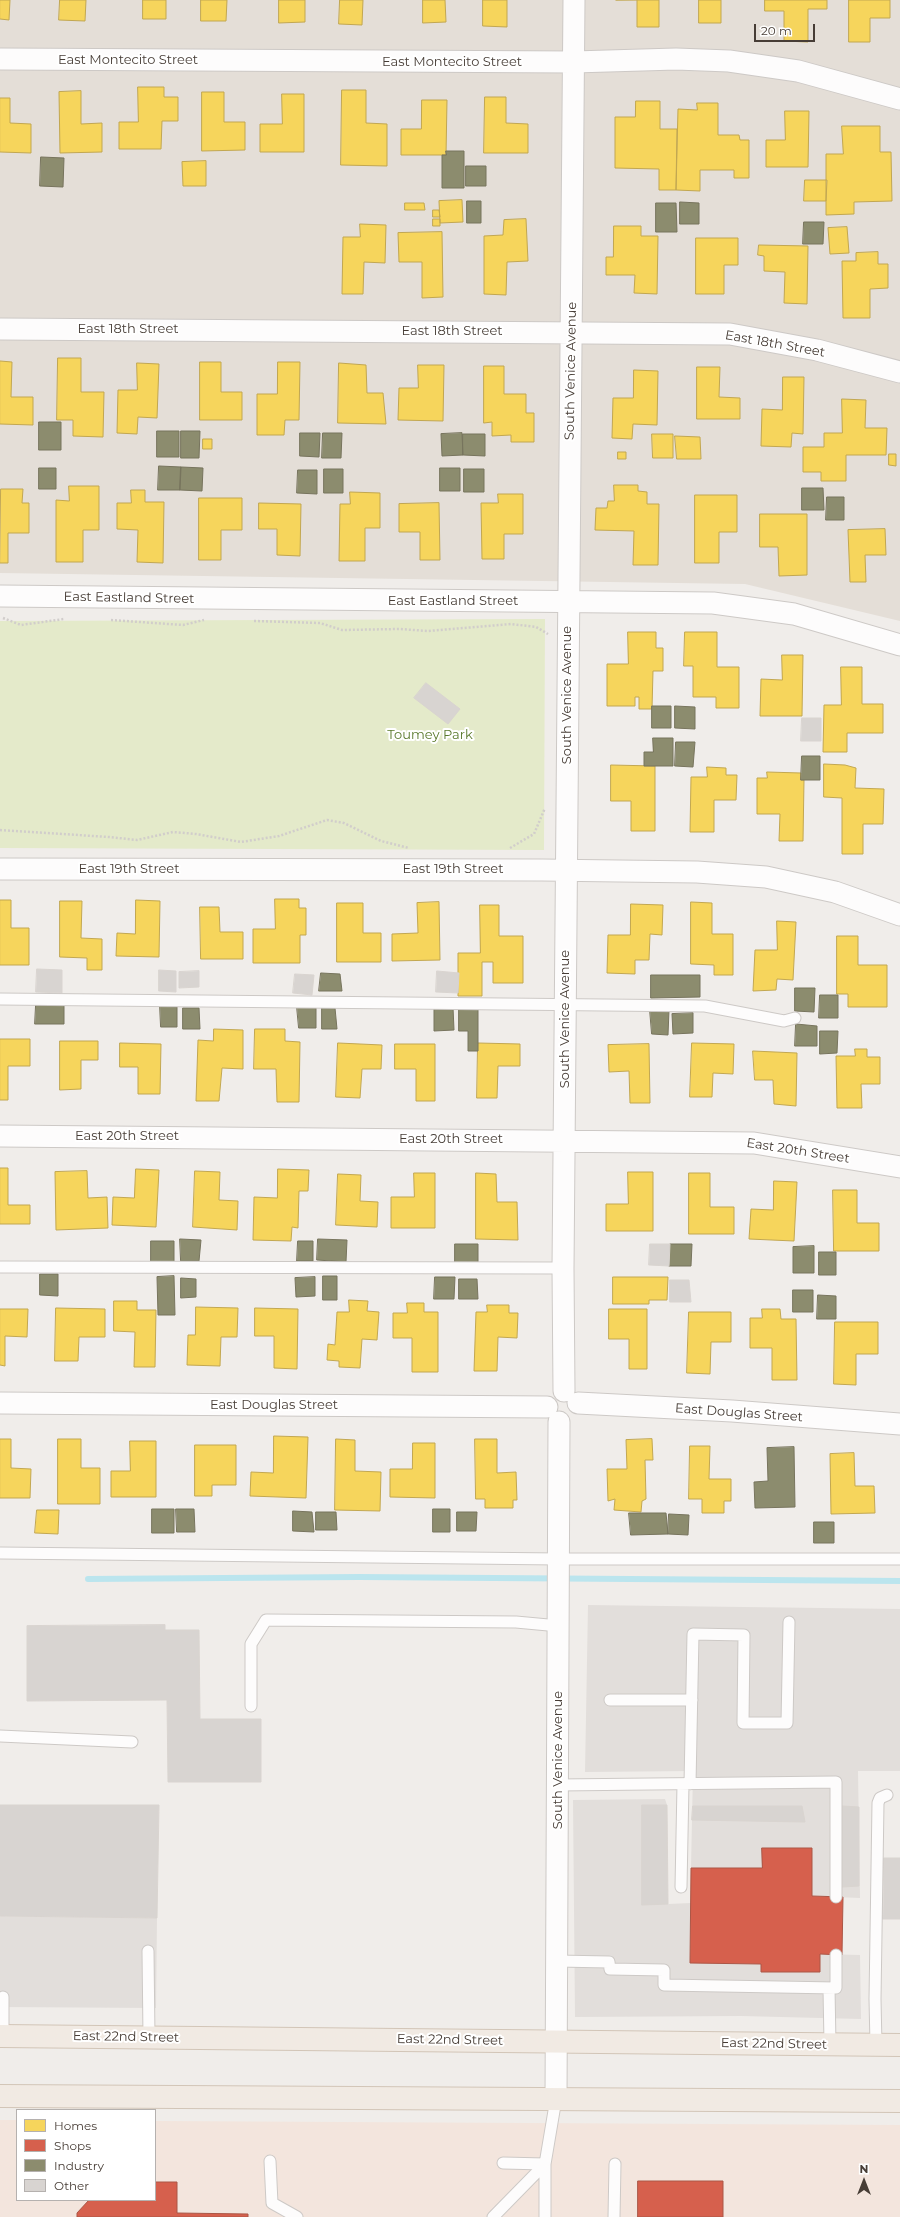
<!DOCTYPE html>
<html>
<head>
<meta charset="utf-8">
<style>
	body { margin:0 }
	#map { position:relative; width:900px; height:2217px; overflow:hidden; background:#f0edea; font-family:Montserrat,sans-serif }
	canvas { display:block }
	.legend { position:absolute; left:16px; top:2109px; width:140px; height:92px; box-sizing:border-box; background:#fff; border:1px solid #b5b1af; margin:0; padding:5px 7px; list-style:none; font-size:12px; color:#473d36 }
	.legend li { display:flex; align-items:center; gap:8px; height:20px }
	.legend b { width:20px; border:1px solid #b5b1af }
	.north { position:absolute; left:844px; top:2161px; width:40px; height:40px; -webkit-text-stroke:3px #fff; paint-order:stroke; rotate:0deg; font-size:11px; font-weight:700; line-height:16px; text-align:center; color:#473d36 }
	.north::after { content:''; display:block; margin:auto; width:14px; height:18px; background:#473d36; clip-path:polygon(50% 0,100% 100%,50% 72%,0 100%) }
	.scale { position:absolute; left:754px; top:24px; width:61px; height:18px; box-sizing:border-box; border:2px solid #473d36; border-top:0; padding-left:5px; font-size:12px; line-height:14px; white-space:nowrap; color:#473d36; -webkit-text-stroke:3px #fff; paint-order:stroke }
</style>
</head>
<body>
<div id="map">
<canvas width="900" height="2217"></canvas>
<ul class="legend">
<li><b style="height:11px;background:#f6d55c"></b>Homes</li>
<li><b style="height:11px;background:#d6604d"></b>Shops</li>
<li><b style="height:11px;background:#8c8c6e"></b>Industry</li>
<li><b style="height:11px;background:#d8d4d1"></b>Other</li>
</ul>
<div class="north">N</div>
<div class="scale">20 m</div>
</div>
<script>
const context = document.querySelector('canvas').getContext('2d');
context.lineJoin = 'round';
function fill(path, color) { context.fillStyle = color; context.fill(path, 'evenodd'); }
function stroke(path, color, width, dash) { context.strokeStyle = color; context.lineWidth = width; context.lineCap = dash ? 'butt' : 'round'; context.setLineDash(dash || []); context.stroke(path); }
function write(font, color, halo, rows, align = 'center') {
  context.font = font + ' Montserrat,sans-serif'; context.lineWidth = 4; context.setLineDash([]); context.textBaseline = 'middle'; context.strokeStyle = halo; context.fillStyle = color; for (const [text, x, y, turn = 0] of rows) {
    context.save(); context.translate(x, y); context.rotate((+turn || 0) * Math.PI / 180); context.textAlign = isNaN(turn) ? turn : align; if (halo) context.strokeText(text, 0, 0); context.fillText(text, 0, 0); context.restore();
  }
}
fill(new Path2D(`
	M0,0H900V621L745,584L0,573Z`), '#e4ded7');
fill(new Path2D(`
	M0,2120H17V2200H155V2121L900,2125V2217H0Z`), '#f3e5dd');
fill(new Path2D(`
	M545,619L544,850L0,848V621Z`), '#e4eaca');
fill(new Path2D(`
	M588,1605L900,1609V1771H858L860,1898L812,1896V1848H762V1868H691L693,1771L585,1772Z
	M665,1799L667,1805L668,1904L691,1903L690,1963L761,1964V1972H820V1954L860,1955L861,2019L741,2016L575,2017L573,1800Z
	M0,1916L157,1918L156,2008L0,2007Z`), '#e2dedb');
const homes = new Path2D(`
	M0,0H10L9,20L0,19Z
	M60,0H86L85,21L59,20Z
	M143,0H166V19H143Z
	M201,0H227L226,21H201Z
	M279,0H305V22L279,23Z
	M340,0H363L362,25L339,24Z
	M423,0H445L446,22L423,23Z
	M483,0H507V27L483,26Z
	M616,0H659V27H637V0Z
	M699,0H721V23H699Z
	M765,0H827V9H808V42L784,41V11H765Z
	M849,0H890V18H870V42H849Z
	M138,87H164V97H178V121H162L161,149H119V122H138Z
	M342,90H366V123L387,124V166L341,165Z
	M81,91V124L102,123V152L60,153L59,92Z
	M202,92H224V122H245V150L202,151Z
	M282,94H304V152H260V124H282Z
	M485,97H506V123L528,124V153H484Z
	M0,98H10V123L31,124V153L0,152Z
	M422,100H447L446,155H401V129H421Z
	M636,101H660V129H677L676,190H659V169L615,168V117H635Z
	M697,103H718V135H739L740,140H749V178H734V170H700V191L676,190L678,109L697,110Z
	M785,111H809L808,167H766V140H785Z
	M842,126H880V152H891L892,201L854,202V214L826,215V154H843Z
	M206,161V186H183L182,162Z
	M805,180H827L826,201H804Z
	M462,200L463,222L440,223L439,201Z
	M405,203H424L425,210H405Z
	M433,210H439L440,217H433Z
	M433,219H440V226H433Z
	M526,219L528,261L507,262L506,295L484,294V236L503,235L504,220Z
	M360,224L386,225L385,263L364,262L363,294H342L343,237H360Z
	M614,226H641V236H658L657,294L634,293L635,275H606V257H613Z
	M847,227L849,253L830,254L828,228Z
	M442,232L443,297L422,298V262H399L398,233Z
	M696,238H738V265H724V294H696Z
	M759,245L808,246L807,304L784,303L785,272L764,271V256L758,255Z
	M878,252V264H888V288L870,289V318H843L842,261H856V253Z
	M58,358H81V392H104L103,437L73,436V420H57Z
	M0,361L12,362L11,397H33V425L0,424Z
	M200,362H221V392H242V420H200Z
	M278,362H300L299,420H285L284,435H257V394H277Z
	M137,363L159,364L157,418L138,417L137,434L117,433L118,390H137Z
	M339,363L366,365L367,393H383L386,424L338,423Z
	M418,365H444L443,421L398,420L399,388H418Z
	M484,366H504V394H526V413H534V442H511V435L492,436V422L484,423Z
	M697,367H720L719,397L740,398V419H697Z
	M634,370L658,371L657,425L633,424L632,439L612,438L613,398H633Z
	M783,377H804L803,434L792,433L791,447L761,446L762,409L782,410Z
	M842,399L866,400L865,428H887L886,455H846V481H821V472H803V447H824V433H842Z
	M652,434H673V458H653Z
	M675,436L700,437L701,459H677Z
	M203,439H212V449H203Z
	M618,452H626V459H618Z
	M889,454H896V466L889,465Z
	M614,485H638V491L647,492V504H659L658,565H633L634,531L595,530L596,508H607L608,501H614Z
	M69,486H99V530H83V562H56V500L69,501Z
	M1,489H23L22,503H29V533H8V563H0Z
	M131,490H145V502H164L163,563L137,562L138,530L117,529V503H131Z
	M350,492L380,493V528H365V561H339L340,504H350Z
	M498,494H523V534H504V559H482L481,503H498Z
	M695,495H737V532H719V563H695Z
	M199,498H242V530H221V560H199Z
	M259,503L301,504L300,556L277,555V529H259Z
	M439,503L440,560H420V532H399V504Z
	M760,514H807V575L779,576L778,547H760Z
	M885,529L886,555H865L866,582H850L848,530Z
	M628,632H656V648H663V671H653L652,709H639V697H635V706H607V664H628Z
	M685,632H717V667H739V708H716V697H693V666H684Z
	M782,655H803L802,716H760L761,679L782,680Z
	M841,667H862V704H883V733H847V752H823L824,705H841Z
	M824,764L845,765L856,768L855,788L884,789L883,824H863V854H842V798L824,797Z
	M611,765L655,766V831H631V801H611Z
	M707,767L726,768V775H737L736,800H714V832H690L691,777H707Z
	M767,772L801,773V780H804L803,841H779L780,814H757V778H767Z
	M275,899H299V908H306V935H300V963H253V929H275Z
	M0,900H11V928H29V965H0Z
	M136,900L160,901L159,957L116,956L117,933L135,934Z
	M60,901H82L81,938L102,939V970H87V958L60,957Z
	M439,902L440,960L392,961V934L418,933L417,903Z
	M691,902L712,903V934H733V975H714V965L691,964Z
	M337,903H363V933H381V962H337Z
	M631,904L663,905L662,935L650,934L649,960H635V974L607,973L608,935H630Z
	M480,905H499V936H523V983H493V962H482V996H458V953H480Z
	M200,907H219L220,932H243V959H201Z
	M777,921L796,922L793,980L777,979L776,990L753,991L755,950H777Z
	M837,936H858V965H887V1007H848V994H837Z
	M214,1029L243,1030V1069L222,1068L219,1101H196L198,1040L213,1041Z
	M255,1029H285V1041L300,1042L299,1102H277L276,1069H254Z
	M0,1039H30V1066H8V1100H0Z
	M60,1041H98V1060H81V1089L60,1090Z
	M120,1043L161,1044L160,1094H138V1067H120Z
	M338,1043L382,1045L381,1069H362L360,1098L336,1097Z
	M478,1043L520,1044V1066H498L497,1098H477Z
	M692,1043L734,1044L733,1074L713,1073L712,1097H690Z
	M395,1044H435V1101H416V1069H395Z
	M649,1044L650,1103H630L629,1071L609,1072L608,1045Z
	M855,1049H867V1057H880V1084H861L862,1108H837L836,1056H855Z
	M753,1051L797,1053L796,1106L774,1104L773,1080H755Z
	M0,1168H8V1205H30V1224H0Z
	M136,1169L159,1170L156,1227L112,1225L113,1197L134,1198Z
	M278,1169L309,1170L308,1191H299L298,1228L292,1227L291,1241L253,1240L254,1197L277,1198Z
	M87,1171L88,1198L107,1197L108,1228L56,1230L55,1172Z
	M195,1171L220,1172L219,1200L238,1201L237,1230L193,1227Z
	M628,1172H653V1231H606V1204H628Z
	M414,1173H435V1228H391V1197H414Z
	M476,1173L496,1174L497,1202H517L518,1240L476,1239Z
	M689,1173H710V1207H734V1234H689Z
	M338,1174L361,1175L360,1201L378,1202L377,1227L336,1225Z
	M774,1181L797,1182L794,1241L749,1239L751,1209L773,1210Z
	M833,1190H857V1223H879V1251H834Z
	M613,1277H668L667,1300H649V1304H613Z
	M349,1300L368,1301L367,1311L379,1312L377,1340L362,1339L360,1368L339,1367V1361L327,1360L328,1344L335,1345L337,1312H349Z
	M114,1301H137V1310H156L155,1367H134L135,1332L114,1331Z
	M407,1303H424V1312H438V1372H412V1338H393V1313H407Z
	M487,1305H509V1313H518L517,1338L498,1337L497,1371H474L476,1312H487Z
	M196,1307L238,1308L237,1337H221L220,1366L187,1365L188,1335H195Z
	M56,1308L105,1309V1337H79L78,1361H55Z
	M255,1308L298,1309L297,1369L274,1368V1336H255Z
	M0,1309H28L27,1337L5,1336V1366L0,1365Z
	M609,1309H647V1369H629V1339H609Z
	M762,1309H780L781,1319H796L797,1380H772V1348H750V1318H762Z
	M689,1312H731V1342H711L710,1374L687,1373Z
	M835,1322H878V1354H856V1385L834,1384Z
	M274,1436L308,1437L306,1498L250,1496L251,1472L273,1473Z
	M0,1439H11V1468L31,1469L30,1498H0Z
	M58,1439H81V1468H100V1504H58Z
	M336,1439L355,1440V1471L381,1472L380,1511L335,1510Z
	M475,1439H497V1473L516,1472L517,1500H513V1508H485V1499H476Z
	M652,1439L653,1460H645L646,1499L642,1501L641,1512L614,1510L615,1499L608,1501L607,1469H627L626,1440Z
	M130,1441H156V1497H111V1471H130Z
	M413,1443H435V1498L390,1497V1469H412Z
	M195,1445H236V1485H212V1496H195Z
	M690,1446H710L709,1479H731V1501H724V1513H702V1499H689Z
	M854,1453L855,1486H874L875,1513L831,1514L830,1454Z
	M37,1510H59L58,1534L35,1533Z`);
fill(homes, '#f6d55c');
stroke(homes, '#c2a751', 1);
const shops = new Path2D(`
	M762,1848H812V1896L843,1897L842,1955L820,1954V1972H761V1964L690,1963L691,1868H762Z
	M638,2181H723V2217H638Z
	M155,2182H177V2213L248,2214V2217H77V2213L89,2200H155Z`);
fill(shops, '#d6604d');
stroke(shops, '#ab5646', 1);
const industry = new Path2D(`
	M446,151H464V188H442V155H446Z
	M41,157L64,158L63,187L40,186Z
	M466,166H486V186H466Z
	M467,201H481V223H467Z
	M680,202L699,203V224H680Z
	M656,203H676L677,232H656Z
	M804,222H824L823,244H803Z
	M39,422H61V450H39Z
	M157,431H179V457H157Z
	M181,431H200L199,458H181Z
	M300,433H320L319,457L300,456Z
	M323,433H342L341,458H322Z
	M462,433L463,455L442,456L441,434Z
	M463,434H485V456L463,455Z
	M159,466L181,467L180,490H158Z
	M181,467L203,468L202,491L180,490Z
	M39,468H56V489H39Z
	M440,468H460V491H440Z
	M324,469H343V493H324Z
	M464,469H484V492H464Z
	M298,470H317V494L297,493Z
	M802,488H823L824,510H802Z
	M827,497H844V520H826Z
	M652,706H671V728H652Z
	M675,706L695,707V729L675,728Z
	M653,738H673V766H644V752H653Z
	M676,742H695L693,767L675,766Z
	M802,756H820V780H801Z
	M321,973L340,974L342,991H319Z
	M651,975H700V997L651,998Z
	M795,988H815L814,1012L795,1011Z
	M820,995H838V1018H819Z
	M36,1005H64V1024H35Z
	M160,1006L177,1007V1027H161Z
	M297,1007L316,1008V1028H299Z
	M453,1007L454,1030L434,1031V1008Z
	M183,1008H199L200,1029H183Z
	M322,1008H335L337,1029H322Z
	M459,1008H478V1051H468V1031H459Z
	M650,1010H669L668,1035L652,1034Z
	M693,1013V1033L673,1034L672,1014Z
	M796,1024L817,1026V1046H795Z
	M820,1031H838L837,1053L820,1054Z
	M180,1239L201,1240L199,1261H181Z
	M318,1239L347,1240L346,1262L317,1260Z
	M151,1241H174V1262H151Z
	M298,1241H313V1261H297Z
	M455,1244H478V1267H455Z
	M670,1244H692L691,1266H669Z
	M814,1246V1273H793V1247Z
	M819,1252H836V1275H819Z
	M40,1274H58V1296L40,1295Z
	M174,1276L175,1315H158L157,1277Z
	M323,1276H337V1300H323Z
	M315,1277V1296L296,1297L295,1278Z
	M435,1277H455L454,1299H434Z
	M181,1278L196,1279V1297L181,1298Z
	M459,1279H477L478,1299H459Z
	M793,1290H813V1312H793Z
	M818,1295L836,1296V1319H817Z
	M794,1447L795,1507L755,1508L754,1482L768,1481L767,1448Z
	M152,1509H174V1533H152Z
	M176,1509H194L195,1532H177Z
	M433,1509H450V1532H433Z
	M293,1511L312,1512L314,1532L293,1531Z
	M316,1512H336L337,1530H316Z
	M457,1512H477L476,1531H457Z
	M629,1513H666L668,1534L631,1535Z
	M669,1514L689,1515L688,1535L668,1534Z
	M814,1522H834V1543H814Z`);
fill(industry, '#8c8c6e');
stroke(industry, '#77745d', 1);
stroke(new Path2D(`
	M88,1579L359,1577L900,1581`), '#bbe5ee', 6);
const building = new Path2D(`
	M426,683L460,709L448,724L414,698Z
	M802,718H821V741H801Z
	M37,969L62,970V993L36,992Z
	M159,970L176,971V992L159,991Z
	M199,971V987L179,988V972Z
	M437,971L459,973L458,993L436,992Z
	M295,974L314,975L312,995L293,993Z
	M650,1244H670L669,1266L649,1265Z
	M670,1280H689L691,1302H670Z
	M165,1625V1630H199L200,1719H261V1782H168L167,1700L27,1701V1626Z
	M0,1805H159L157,1918L0,1916Z
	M642,1805H667L668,1904L642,1905Z
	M693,1806H802L805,1822L692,1820Z
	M842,1806L859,1807V1886L842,1887Z
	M884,1858H900V1919H883Z`);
fill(building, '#d8d4d1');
stroke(building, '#d9d4d0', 1);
const service = new Path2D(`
	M0,999L705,1006L784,1021L795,1018
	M0,1267L563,1268
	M0,1553L559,1559H900
	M610,1700H692
	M251,1706V1644L266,1620L516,1622L559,1626
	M0,1736L132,1742
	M690,1784L693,1634L744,1635L743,1723H787L789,1622
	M558,1785L836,1782V1897
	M681,1887L683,1784
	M148,1951L149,2037
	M557,1961L609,1962L610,1969L664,1970V1985L836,1988V1955
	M829,1988L830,2044
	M3,1997V2036
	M876,2045L875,1999L878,1803L880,1798L887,1795
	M270,2161L272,2203L297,2217
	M503,2163L545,2164
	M493,2217L545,2164
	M545,2217V2164L556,2099
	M614,2217L615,2164`);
const minor = new Path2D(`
	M0,59L574,62L676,59L729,61L798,71L900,99
	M0,329L730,334L817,350L900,372
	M0,596L713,603L794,614L900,645
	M0,869L542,870L697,872L766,877L835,892L900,915
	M0,1136L754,1143L900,1167
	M564,1391L563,1268L574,0
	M0,1403L547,1407
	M578,1403L732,1411L900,1424
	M556,2099L559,1422`);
const primary = new Path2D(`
	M0,2036L900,2045
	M0,2096L900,2101`);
stroke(service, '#cdc9c6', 13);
stroke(minor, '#cdc9c6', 23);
stroke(primary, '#d2c5b7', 24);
stroke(new Path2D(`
	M3,618L21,625L64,619
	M111,620L183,625L204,620
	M254,621L320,623L342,630L400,629L428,631L511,624L536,627L548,634
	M0,830L109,837L137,840L173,832L196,834L241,842L279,836L327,820L344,823L381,841L409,848
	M510,848L534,834L545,808`), '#d1cdcb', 2.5, [2, 2]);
stroke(service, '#fdfcfc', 11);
stroke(minor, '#fdfcfc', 21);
stroke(primary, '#f1eae3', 22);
write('13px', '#473d36', '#fff', [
	["East Montecito Street",128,60],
	["East Montecito Street",452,62],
	["East 18th Street",128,329],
	["East 18th Street",452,331],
	["East 18th Street",775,344,10],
	["South Venice Avenue",571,371,-89],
	["East Eastland Street",129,598,1],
	["East Eastland Street",453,601],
	["South Venice Avenue",567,695,-90],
	["East 19th Street",129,869],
	["East 19th Street",453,869],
	["South Venice Avenue",565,1019,-90],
	["East 20th Street",127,1136],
	["East 20th Street",451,1139],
	["East 20th Street",798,1151,9],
	["East Douglas Street",274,1405],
	["East Douglas Street",739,1413,4],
	["South Venice Avenue",558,1760,-90],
	["East 22nd Street",126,2037,1],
	["East 22nd Street",450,2040,1],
	["East 22nd Street",774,2044,1]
]);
write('13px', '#58782a', '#fff', [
	["Toumey Park",430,735]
]);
</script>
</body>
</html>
